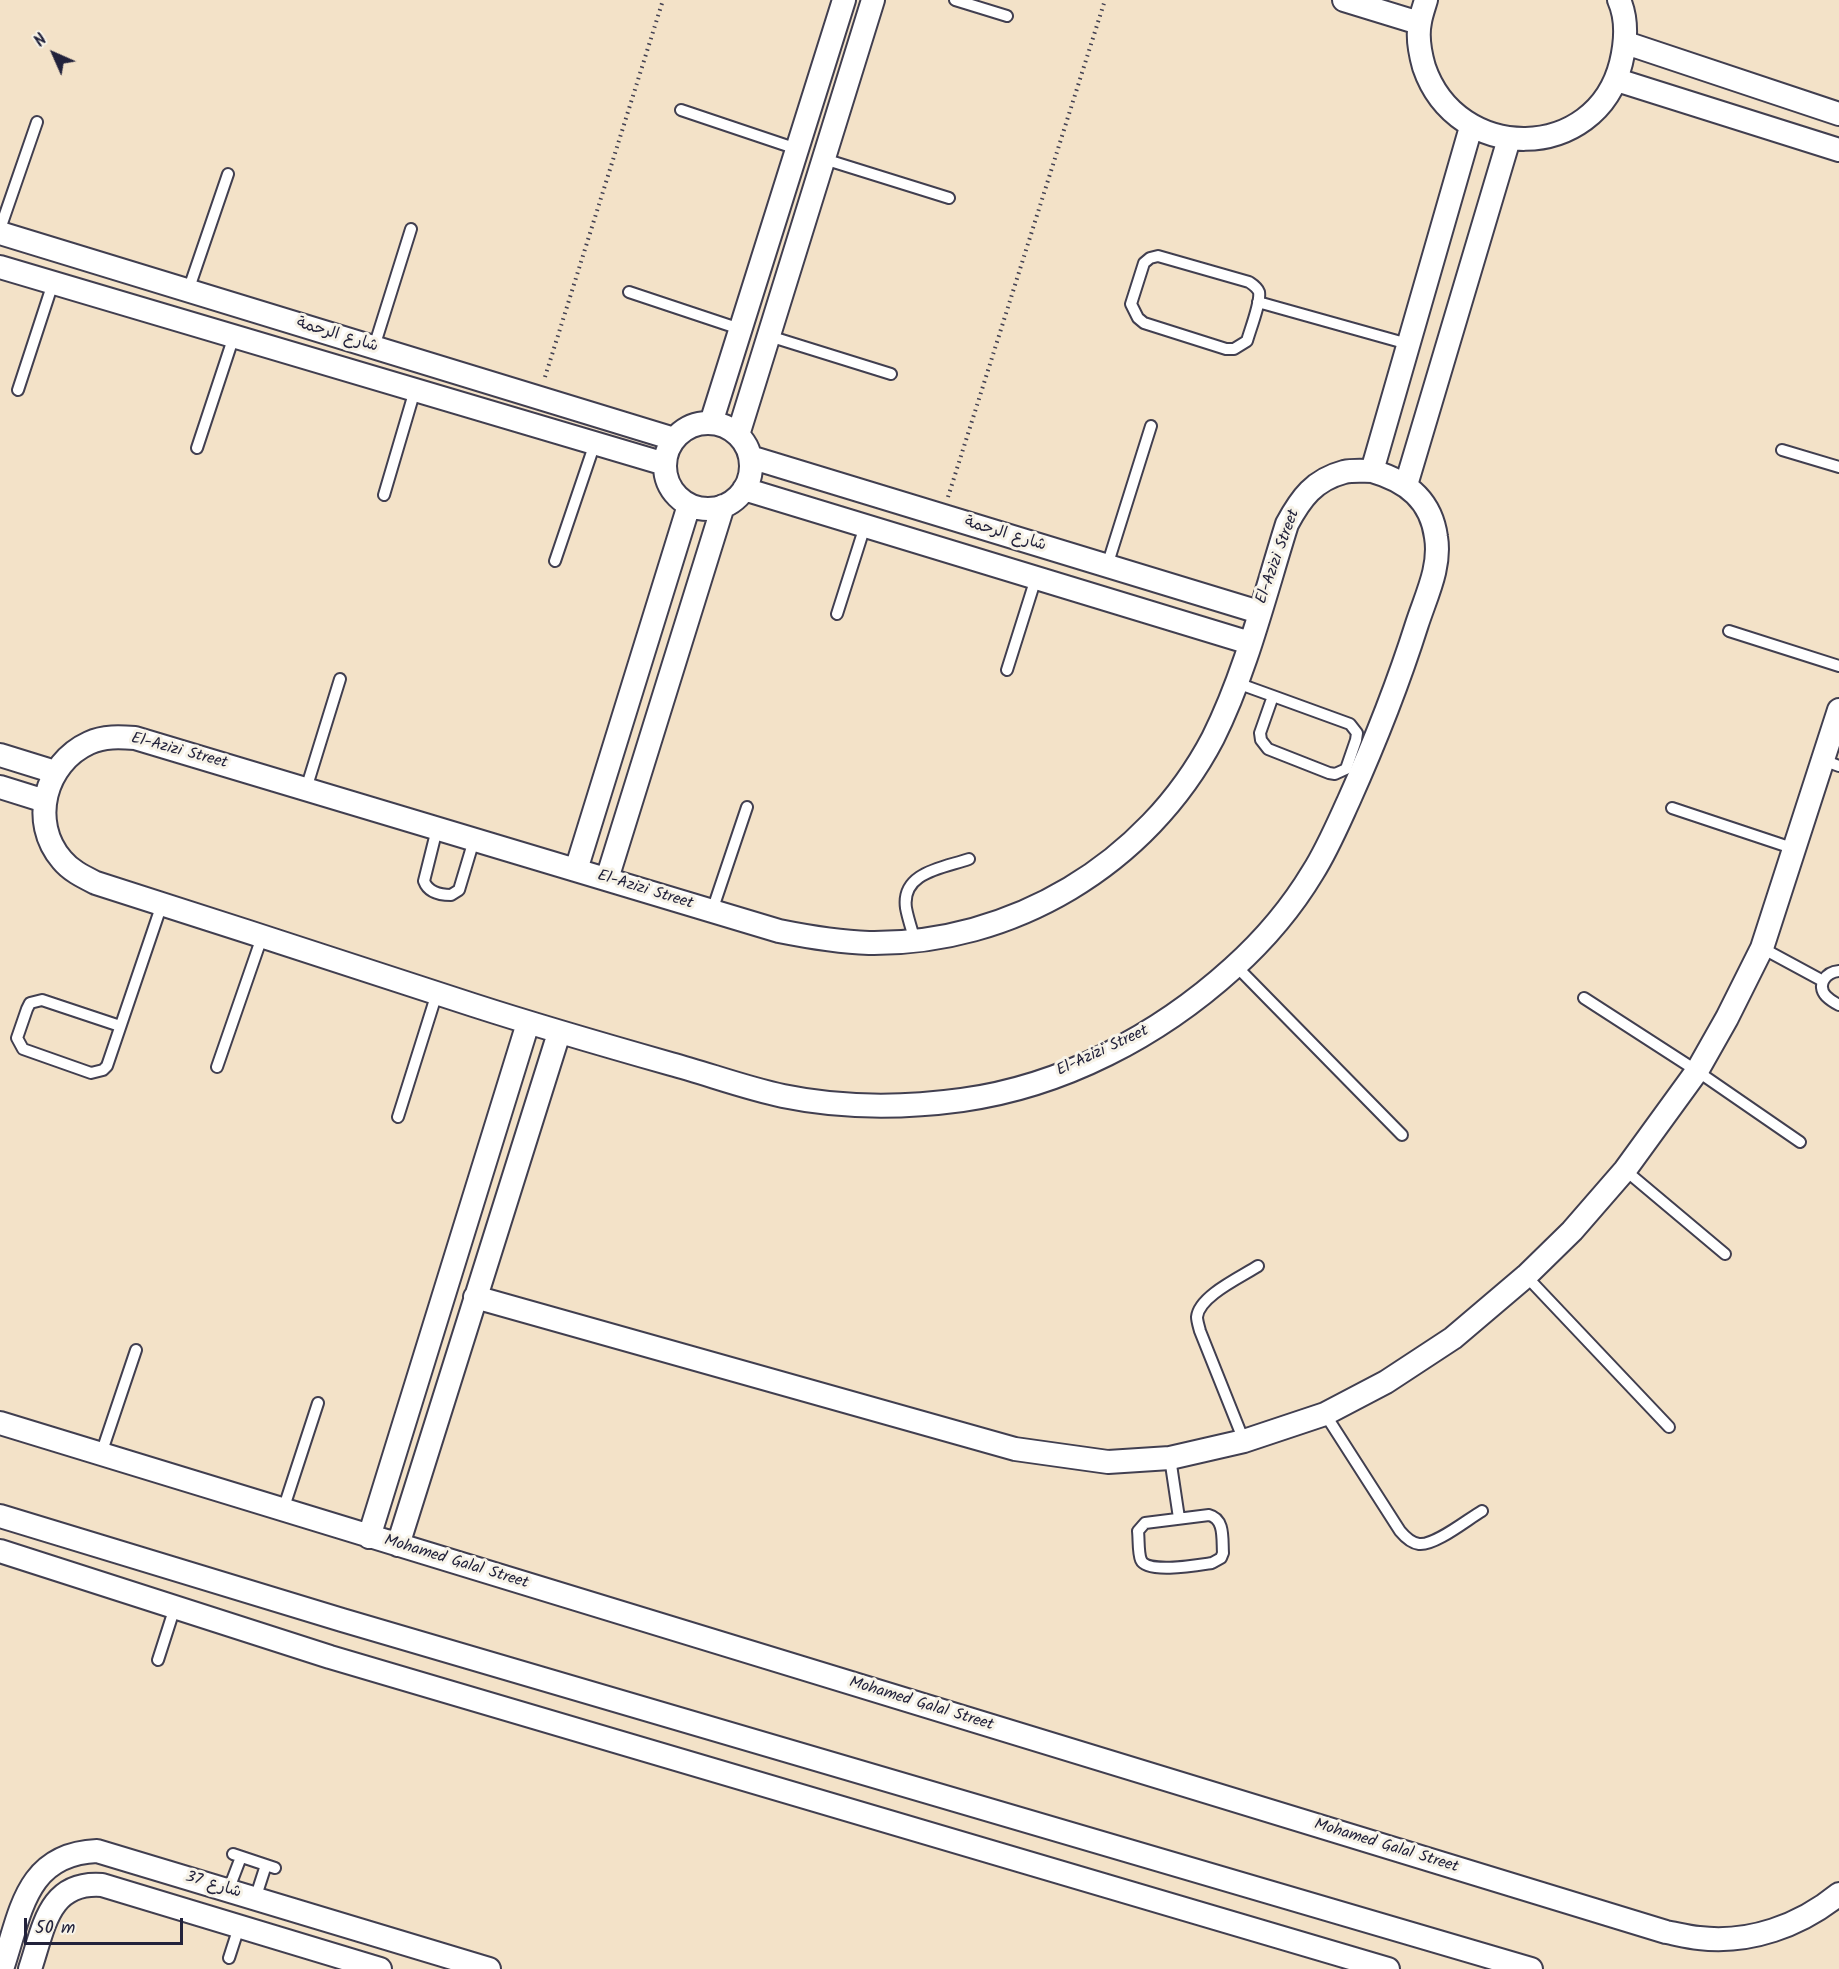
<!DOCTYPE html>
<html>
<head>
<meta charset="utf-8">
<style>
	body { margin:0 }
	#map { position:relative; width:1839px; height:1969px; overflow:hidden; background:#f3e2c8; font-family:Kalam,sans-serif }
	canvas { display:block }
	.north { position:absolute; left:24px; top:24px; width:60px; height:60px; -webkit-text-stroke:4px #f7f3e8; paint-order:stroke; rotate:315deg; font-size:16px; font-weight:700; line-height:24px; text-align:center; color:#22223b }
	.north::after { content:''; display:block; margin:auto; width:21px; height:27px; background:#22223b; clip-path:polygon(50% 0,100% 100%,50% 72%,0 100%) }
	.scale { position:absolute; left:24px; top:1918px; width:159px; height:27px; box-sizing:border-box; border:3px solid #22223b; border-top:0; padding-left:8px; font-size:18px; line-height:21px; white-space:nowrap; color:#22223b; -webkit-text-stroke:4px #f7f3e8; paint-order:stroke }
</style>
</head>
<body>
<div id="map">
<canvas width="1839" height="1969"></canvas>
<div class="north">N</div>
<div class="scale">50 m</div>
</div>
<script>
const context = document.querySelector('canvas').getContext('2d');
context.lineJoin = 'round';
function stroke(path, color, width, dash) { context.strokeStyle = color; context.lineWidth = width; context.lineCap = dash ? 'butt' : 'round'; context.setLineDash(dash || []); context.stroke(path); }
function write(font, color, halo, rows, align = 'center') {
  context.font = font + ' Kalam,"Playpen Sans Arabic",sans-serif'; context.lineWidth = 6; context.setLineDash([]); context.textBaseline = 'middle'; context.strokeStyle = halo; context.fillStyle = color; for (const [text, x, y, turn = 0] of rows) {
    context.save(); context.translate(x, y); context.rotate((+turn || 0) * Math.PI / 180); context.textAlign = isNaN(turn) ? turn : align; if (halo) context.strokeText(text, 0, 0); context.fillText(text, 0, 0); context.restore();
  }
}
const lane = new Path2D(`
	M955,0L1007,16
	M681,110L797,149
	M824,159L949,198
	M0,229L37,122
	M1158,256L1249,282C1252,284 1257,287 1259,292C1261,302 1250,330 1247,341L1234,349H1226L1144,323L1138,318L1131,304L1144,263L1150,258Z
	M188,291L228,174
	M629,292L740,329
	M1258,302L1408,344
	M769,336L891,374
	M374,347L411,229
	M18,390L53,283
	M197,448L234,336
	M1782,450L1839,467
	M384,495L415,390
	M555,561L595,443
	M1107,566L1151,426
	M837,614L865,526
	M1729,631L1839,666
	M1007,670L1036,578
	M1237,683L1273,696L1260,733L1261,740L1268,749L1329,773L1335,774L1346,769L1356,740L1357,733L1350,724L1273,696
	M1823,760L1839,766
	M306,789L340,679
	M1672,808L1795,849
	M437,829L424,881C428,892 440,895 451,895L459,890L474,840
	M712,911L747,807
	M915,941C912,930 908,919 906,908C901,872 943,868 969,859
	M1762,948L1823,981
	M1236,966L1402,1135
	M1839,971C1826,972 1816,985 1826,996C1830,1000 1835,1003 1839,1005
	M1584,998L1697,1071L1800,1142
	M120,1026L42,1000L30,1003L27,1009L17,1038L23,1049L91,1073L103,1070L107,1066L162,904
	M217,1067L262,937
	M398,1117L437,993
	M1625,1170L1725,1254
	M1526,1276L1669,1427
	M1325,1414L1400,1531C1405,1537 1411,1543 1419,1544C1435,1546 1468,1519 1482,1511
	M1244,1441L1200,1331C1199,1327 1197,1321 1197,1317C1199,1296 1241,1277 1258,1266
	M101,1454L136,1350
	M1170,1458L1179,1518
	M283,1510L318,1403
	M1209,1515C1225,1519 1222,1539 1223,1553L1221,1558L1212,1563C1198,1565 1147,1574 1141,1560C1138,1553 1139,1540 1138,1531L1145,1523Z
	M158,1660L175,1607
	M233,1854L275,1868
	M228,1891L241,1857
	M255,1899L266,1865
	M229,1958L239,1927`);
const street = new Path2D(`
	M1344,0L1419,23
	M1426,0C1424,7 1421,15 1420,22C1417,36 1420,53 1424,67C1457,164 1596,163 1621,63C1626,42 1628,20 1619,0
	M1626,43L1839,114
	M1617,80L1839,150
	M0,233L674,439
	M0,267L665,464
	M711,423L844,0
	M665 466a43 43 0 1 1 86 0a43 43 0 1 1-86 0Z
	M738,435L873,0
	M750,457L1259,612
	M1372,471C1407,481 1431,500 1436,537C1441,567 1426,596 1417,624C1398,684 1375,742 1349,800C1338,824 1327,850 1313,872C1292,907 1263,941 1233,968C1158,1036 1063,1086 962,1100C903,1108 841,1108 783,1096C745,1088 708,1074 671,1064C604,1045 538,1026 473,1005C347,964 222,923 96,883C84,877 71,871 62,860C29,822 45,763 89,743C104,736 120,737 135,738L779,931C809,937 839,942 869,943C1012,945 1147,864 1213,738C1246,672 1265,594 1287,524C1301,498 1314,480 1344,472C1353,470 1363,471 1372,471Z
	M1372,471L1471,127
	M1406,485L1509,139
	M744,489L1250,643
	M0,755L55,772
	M0,787L45,801
	M576,870L689,505
	M607,879L723,506
	M475,1297L1015,1449L1108,1462L1170,1458L1244,1441L1325,1414L1386,1382L1453,1338L1526,1276L1572,1231L1625,1170L1697,1071L1727,1018L1762,948L1839,710
	M0,1423L1666,1932C1677,1934 1688,1937 1699,1938C1749,1944 1800,1926 1839,1894
	M0,1516L342,1620L1531,1969
	M369,1537L528,1023
	M398,1545L559,1033
	M0,1551L330,1657L1388,1969
	M2,1969C21,1913 25,1854 97,1851L489,1969
	M30,1969C44,1928 48,1881 102,1885L380,1969`);
stroke(lane, '#413f50', 14);
stroke(street, '#413f50', 26);
stroke(new Path2D(`
	M545,377L663,0
	M948,497L1105,0`), '#413f50', 4, [1.5, 4.5]);
stroke(lane, '#fff', 10);
stroke(street, '#fff', 22);
write('16px', '#22223b', '#f7f3e8', [
	["شارع الرحمة",337,336,17],
	["شارع الرحمة",1005,535,17],
	["El-Azizi Street",1279,557,-70],
	["El-Azizi Street",179,752,15],
	["El-Azizi Street",645,891,17],
	["El-Azizi Street",1103,1052,-25],
	["Mohamed Galal Street",456,1563,17],
	["Mohamed Galal Street",921,1705,17],
	["Mohamed Galal Street",1386,1847,17],
	["شارع 37",213,1886,17]
]);
</script>
</body>
</html>
